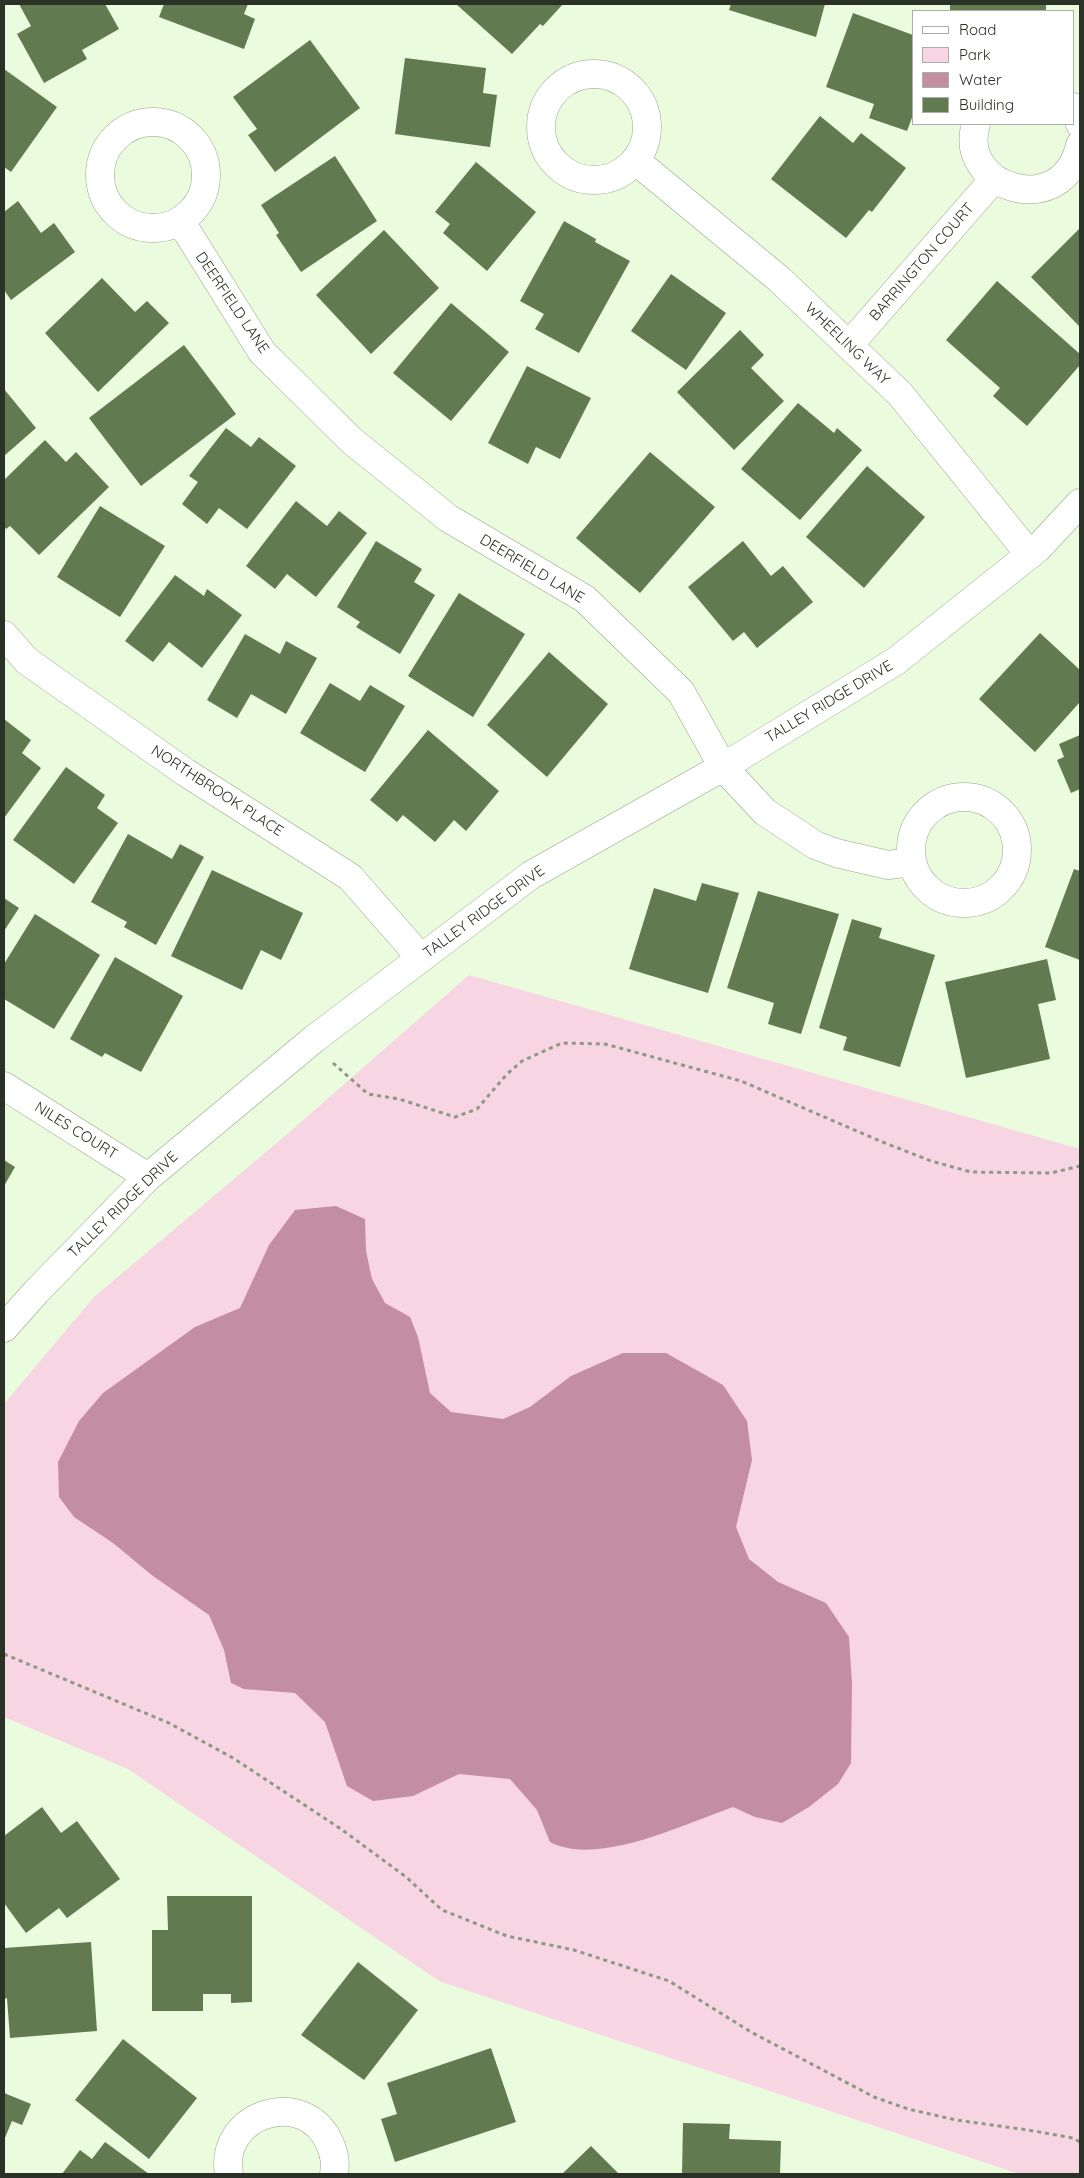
<!DOCTYPE html>
<html>
<head>
<meta charset="utf-8">
<style>
	body { margin:0 }
	#map { position:relative; width:1084px; height:2178px; overflow:hidden; background:#eafbde; font-family:Quicksand,sans-serif }
	canvas { display:block }
	.frame { position:absolute; inset:0; border:5px solid #2a3126; pointer-events:none }
	.legend { position:absolute; left:912px; top:10px; width:162px; height:115px; box-sizing:border-box; background:#fff; border:1px solid #aaada8; margin:0; padding:6px 9px; list-style:none; font-size:15px; color:#2a3126 }
	.legend li { display:flex; align-items:center; gap:10px; height:25px }
	.legend b { width:25px; border:1px solid #aaada8 }
</style>
</head>
<body>
<div id="map">
<canvas width="1084" height="2178"></canvas>
<div class="frame"></div>
<ul class="legend">
<li><b style="height:6px;background:#fff"></b>Road</li>
<li><b style="height:14px;background:#f8d5e2"></b>Park</li>
<li><b style="height:14px;background:#c38da2"></b>Water</li>
<li><b style="height:14px;background:#617a4f"></b>Building</li>
</ul>
</div>
<script>
const context = document.querySelector('canvas').getContext('2d');
context.lineJoin = 'round';
function fill(path, color) { context.fillStyle = color; context.fill(path, 'evenodd'); }
function stroke(path, color, width, dash) { context.strokeStyle = color; context.lineWidth = width; context.lineCap = dash ? 'butt' : 'round'; context.setLineDash(dash || []); context.stroke(path); }
function write(font, color, halo, rows, align = 'center') {
  context.font = font + ' Quicksand,sans-serif'; context.lineWidth = 5; context.setLineDash([]); context.textBaseline = 'middle'; context.strokeStyle = halo; context.fillStyle = color; for (const [text, x, y, turn = 0] of rows) {
    context.save(); context.translate(x, y); context.rotate((+turn || 0) * Math.PI / 180); context.textAlign = isNaN(turn) ? turn : align; if (halo) context.strokeText(text, 0, 0); context.fillText(text, 0, 0); context.restore();
  }
}
fill(new Path2D(`
	M469,975L1080,1149V2174H1019L439,1981L128,1769L4,1717V1404L94,1297L285,1136Z`), '#f8d5e2');
fill(new Path2D(`
	M336,1206L365,1219L366,1251L372,1279L385,1303L410,1317L418,1337L430,1393L451,1412L503,1419L530,1407L571,1376L623,1353H666L723,1385L747,1421L752,1460L736,1527L749,1559L778,1582L826,1603L849,1637L852,1683L851,1763L838,1784L809,1807L782,1823L755,1817L733,1807C684,1824 598,1867 550,1842L537,1810L510,1779L459,1774L413,1796L373,1801L347,1786L325,1722L295,1693L244,1689L231,1683L224,1650L209,1615L153,1576L113,1543L74,1517L59,1497L58,1462L79,1421L103,1393L195,1327L240,1308L269,1245L295,1210Z`), '#c38da2');
fill(new Path2D(`
	M19,4H105L119,29L82,50L87,59L44,83L17,34L31,26Z
	M164,4H248L244,14L255,19L244,49L159,17Z
	M456,4H563L543,26L540,24L512,54Z
	M731,4H825L816,37L729,10Z
	M950,4H1046V11H950Z
	M853,13L913,35V115L907,131L869,118L874,104L826,87Z
	M310,40L360,108L275,172L248,135L257,129L233,97Z
	M405,58L486,68L483,93L497,95L490,147L395,134Z
	M4,69L57,107L11,172L4,167Z
	M820,116L853,143L861,133L906,168L872,212L869,210L846,238L771,179Z
	M335,156L377,221L301,272L276,235L279,233L261,205Z
	M476,162L536,212L487,271L443,233L450,224L435,212Z
	M18,201L41,233L54,223L75,252L11,300L4,290V212Z
	M564,221L596,239L595,242L630,261L579,353L535,329L544,314L520,301Z
	M1080,228V327L1031,277Z
	M384,230L439,288L371,354L316,295Z
	M671,274L726,313L686,370L631,331Z
	M102,278L135,312L147,301L169,323L98,392L45,333Z
	M997,281L1080,354V365L1027,426L993,396L1000,388L946,340Z
	M451,303L509,352L451,421L393,373Z
	M740,330L764,355L751,368L784,401L734,450L677,392Z
	M184,345L236,414L141,486L89,418Z
	M527,366L591,398L560,459L536,447L528,464L488,443Z
	M4,389L36,428L4,456Z
	M798,403L834,433L837,428L862,450L800,520L741,469Z
	M226,428L251,447L259,437L296,466L247,529L219,508L207,524L182,504L198,482L189,476Z
	M45,440L66,462L76,452L109,487L39,555L10,526L6,529L4,526V480Z
	M650,452L715,507L640,593L576,538Z
	M867,466L925,517L864,588L806,537Z
	M296,501L327,526L339,511L367,533L316,597L287,574L275,589L246,566Z
	M100,506L165,546L120,617L57,577Z
	M376,541L422,569L414,582L435,595L400,654L356,627L360,622L337,607Z
	M743,541L771,576L783,566L813,602L757,648L744,632L733,641L688,587Z
	M175,575L204,596L207,589L242,615L202,668L169,642L153,662L125,641Z
	M459,593L525,634L473,717L408,676Z
	M1040,633L1080,670V702L1035,752L979,699Z
	M245,634L280,654L286,641L317,658L286,714L251,694L237,718L207,700Z
	M549,652L608,704L547,777L487,725Z
	M330,683L360,701L370,685L405,706L365,772L300,733Z
	M4,719L31,740L22,753L41,768L4,818Z
	M428,730L499,791L466,831L454,820L435,842L403,815L397,822L370,800Z
	M1080,735V789L1071,793L1057,760L1064,757L1059,744Z
	M66,767L105,795L97,808L118,823L74,884L13,840Z
	M128,834L172,859L180,844L204,857L156,945L124,927L127,922L91,902Z
	M1074,869L1080,871V960L1045,947Z
	M212,870L303,913L281,960L261,950L242,990L171,956Z
	M702,883L739,893L708,993L629,969L654,888L696,901Z
	M758,891L839,914L801,1034L768,1024L774,1003L727,988Z
	M4,898L19,908L4,931Z
	M35,914L100,955L54,1029L4,999V964Z
	M852,919L882,928L879,938L935,955L900,1067L843,1050L847,1037L819,1028Z
	M115,957L183,996L141,1072L105,1053L102,1057L70,1039Z
	M1047,959L1056,1000L1038,1004L1050,1059L966,1078L945,982Z
	M4,1160L15,1167L4,1186Z
	M42,1807L61,1833L77,1821L120,1879L67,1918L59,1908L26,1933L4,1903V1836Z
	M167,1896H252V2002L231,2003V1994H203V2011H152V1930H168Z
	M91,1942L97,2031L10,2038L7,1998L4,1999V1948Z
	M358,1962L418,2010L364,2080L301,2035Z
	M123,2039L197,2098L149,2159L75,2100Z
	M491,2048L516,2122L395,2162L381,2119L397,2114L387,2083Z
	M4,2093L31,2104L22,2125L12,2121L4,2140Z
	M683,2123L730,2124L729,2139L781,2141L780,2174H682Z
	M105,2142L149,2174H62L80,2150L92,2159Z
	M591,2146L619,2174H562Z`), '#617a4f');
const minor = new Path2D(`
	M541 127a53 53 0 1 1 106 0a53 53 0 1 1-106 0Z
	M1073,107L1080,124
	M100 175a53 53 0 1 1 106 0a53 53 0 1 1-106 0Z
	M976,124C956,188 1063,222 1080,145
	M636,161L779,279L900,394L1030,555
	M181,222L262,352L352,441L448,518L585,599L681,692L723,767L765,812L815,845L836,853L888,865L912,862
	M849,345L994,179
	M4,635L27,661L185,772L350,877L421,958
	M911 850a53 53 0 1 1 106 0a53 53 0 1 1-106 0Z
	M4,1086L148,1177
	M4,1328L36,1292L148,1177L314,1039L531,875L723,767L896,661L1038,548L1080,503
	M229,2174C218,2113 306,2086 330,2144C334,2153 336,2164 334,2174`);
stroke(minor, '#94a589', 29);
stroke(new Path2D(`
	M333,1063L368,1094L399,1099L455,1117L477,1109L507,1074L522,1061L562,1043L605,1044L741,1081L880,1141L931,1161L971,1172L1051,1173L1080,1166
	M4,1654L169,1723L233,1758L341,1829L406,1877L442,1910L507,1936L574,1950L669,1981L751,2032L874,2097L908,2109L956,2120L1028,2130L1073,2138L1080,2142`), '#8d9985', 3, [4, 4]);
stroke(minor, '#fff', 28);
write('15px', '#2a3126', '#fff', [
	["BARRINGTON COURT",922,262,-49],
	["DEERFIELD LANE",232,303,56],
	["WHEELING WAY",847,344,44],
	["DEERFIELD LANE",532,569,31],
	["TALLEY RIDGE DRIVE",829,702,-31],
	["NORTHBROOK PLACE",217,791,33],
	["TALLEY RIDGE DRIVE",484,912,-36],
	["NILES COURT",76,1131,32],
	["TALLEY RIDGE DRIVE",123,1205,-44]
]);
</script>
</body>
</html>
